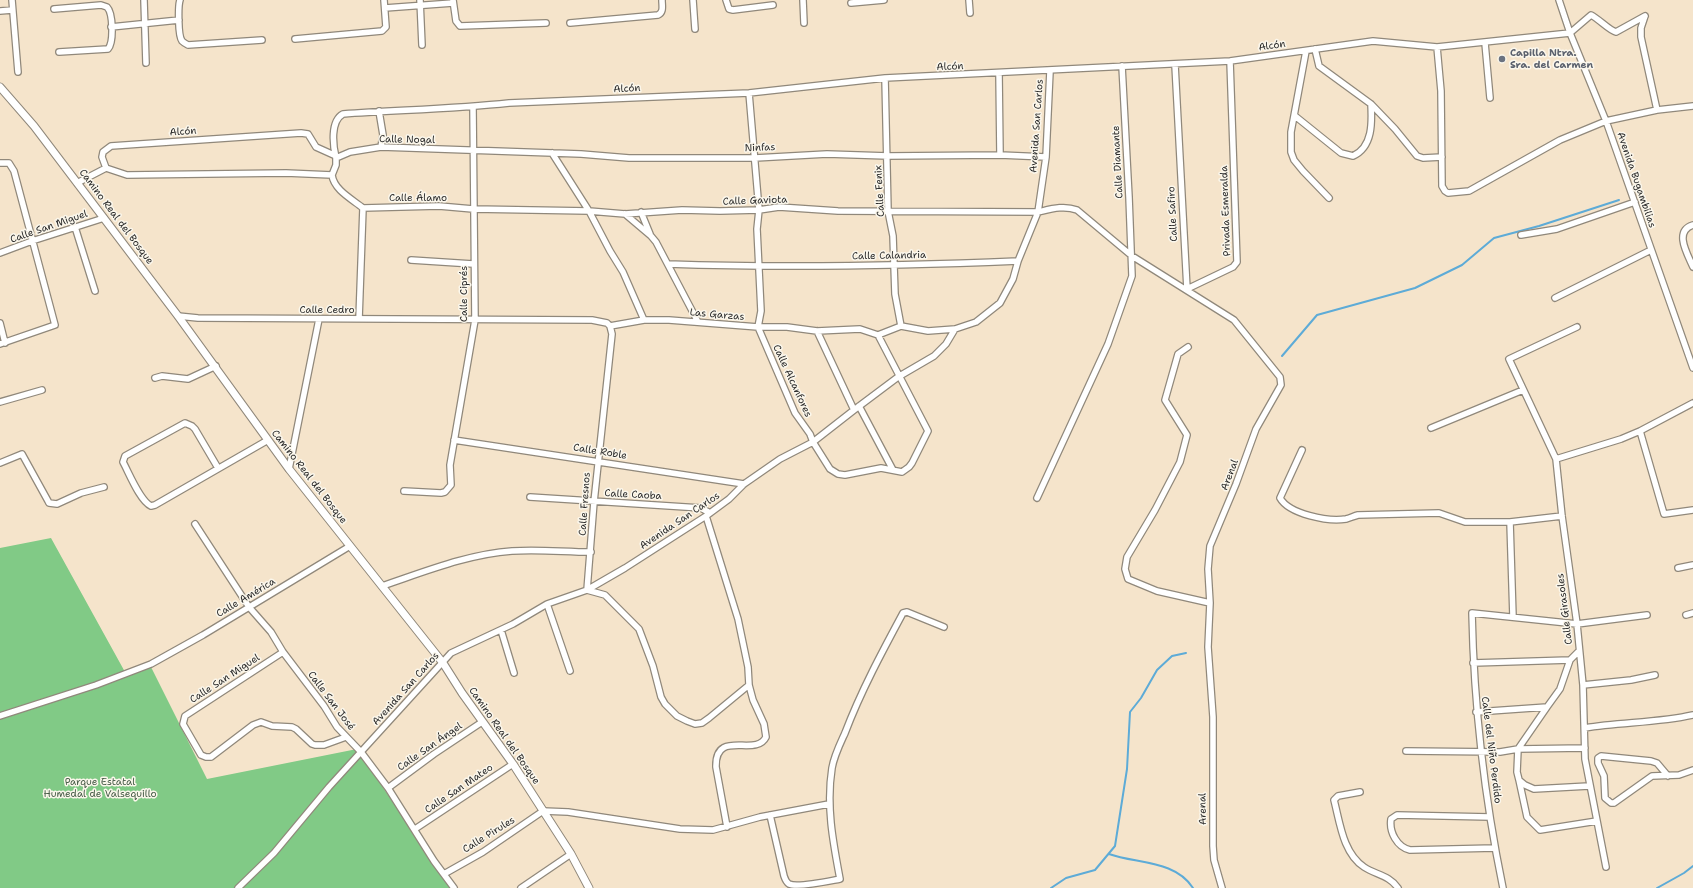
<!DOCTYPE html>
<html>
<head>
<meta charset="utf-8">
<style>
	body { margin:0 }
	canvas { display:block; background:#f5e4cb }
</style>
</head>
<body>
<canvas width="1693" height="888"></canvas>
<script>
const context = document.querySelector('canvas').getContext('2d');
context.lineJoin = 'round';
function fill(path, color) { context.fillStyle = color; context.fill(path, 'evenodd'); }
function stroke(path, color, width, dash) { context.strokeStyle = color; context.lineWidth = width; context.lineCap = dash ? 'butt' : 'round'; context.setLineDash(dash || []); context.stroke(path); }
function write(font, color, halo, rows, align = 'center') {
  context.font = font + ' "Shantell Sans",sans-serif'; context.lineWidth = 3; context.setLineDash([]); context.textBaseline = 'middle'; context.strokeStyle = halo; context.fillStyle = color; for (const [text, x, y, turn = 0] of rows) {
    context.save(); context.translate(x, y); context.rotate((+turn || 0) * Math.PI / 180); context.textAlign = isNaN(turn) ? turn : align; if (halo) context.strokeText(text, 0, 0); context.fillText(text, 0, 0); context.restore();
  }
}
fill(new Path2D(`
	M51,538L125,672L149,663L207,779L357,749L451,888H0V548Z`), '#81ca86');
stroke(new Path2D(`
	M1282,356L1317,315L1415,288L1462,265L1494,238L1539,226L1619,200
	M1109,854C1137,864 1175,860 1193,888
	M1051,888L1066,878L1095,870L1115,846L1127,769L1130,712L1141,698L1157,670L1172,656L1186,653
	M1657,888L1684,873L1693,866`), '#5dabd7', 2);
const minor = new Path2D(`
	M12,0L18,72
	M144,0L146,63
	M180,0C178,6 178,36 182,41C184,43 186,44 188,45L262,40
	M420,0L422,45
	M453,0L456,21L460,26L546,23
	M693,0L695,29
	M726,0L729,9L733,10L773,5
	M803,0L804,23
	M969,0L970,13
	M1559,0L1570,33L1606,121L1693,368
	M851,3L884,0
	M385,8L453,3
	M54,9L101,5L107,7C113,13 114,42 108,49L59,52
	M0,11L12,10
	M1645,16L1641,28V37L1657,110
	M570,23L658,15C664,12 662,6 662,0
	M111,27L179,20
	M295,39L382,31L386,27L384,0
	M1485,43L1490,98
	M1437,47L1441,91L1442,186L1445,191L1448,193L1469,191L1560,140L1606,121L1657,110L1693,106
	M1315,49L1319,66L1371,104L1395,129L1417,156L1423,158L1442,157
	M1306,51L1291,132V152L1294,160L1303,171L1329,198
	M1175,65L1187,289L1233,267L1237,262L1230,61
	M999,73L1000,155
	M885,78L888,211L893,236L895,294L901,326
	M749,93L759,210L757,229L761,311L758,327L795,413L810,434L813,442L830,469L838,474L845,475L881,468L902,472L909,467L912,463L928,431L878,335
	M379,111L383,135L381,147
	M1295,116L1341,153L1353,156C1373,147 1372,122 1371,104
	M552,153L589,211L610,251L623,272L644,320
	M336,158C333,146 330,121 343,114C398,110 454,109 509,103L749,93L885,78L1230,61L1373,41L1437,47L1570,33L1591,15C1599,19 1610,31 1616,32L1645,16
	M0,163H9L14,171L55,325L0,344
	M106,168L127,175L286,173L332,175
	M332,175L336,165V158L350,152L381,147L581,154L629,158H755L827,154L888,156L1000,155L1046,157
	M332,175C334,190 352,199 363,208
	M77,183L106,168L102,157L103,152L111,146L301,133L308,134L316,147L336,156
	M363,208L439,206L473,209L589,211L625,214L682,210L720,211L759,210L779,207L838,211L1038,212C1051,209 1064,205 1077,210L1132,256L1234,320L1280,377L1281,385L1256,429L1236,484L1210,546L1208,569L1210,603L1208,647L1213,717V846L1214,860L1222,888
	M641,212L650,234
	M625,214L651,236L656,242L698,322
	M1693,225C1673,231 1688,255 1693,267
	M75,227L95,291
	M1521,235L1557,229L1635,202
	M0,253L32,241L104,218
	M411,260L473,264
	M668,264C785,268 901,266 1018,261
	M1555,298L1651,250
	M178,316L198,318L592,320L607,323L610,326L644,320H669L758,327H787L817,331L860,329L878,335L901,326L928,331L955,329
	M359,319L363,208
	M0,323L5,343
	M610,326L612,334L594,502L587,590L605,595L639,629L653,666L661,697L665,704L677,716L687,721L695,724L702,723L709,718L749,685
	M1577,327L1509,359L1556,459L1562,516L1577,624L1583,685L1585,759L1606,867
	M817,331L854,410
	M1188,347L1178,354L1165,400L1187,435L1180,462L1155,510L1127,557L1125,569L1128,579L1157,591L1210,603
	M155,378L162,376L188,379L216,366
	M0,402L42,390
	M859,406L893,470
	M1431,428L1523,390
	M1640,431L1664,514L1693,510
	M454,440L744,484
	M1302,450L1280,498C1289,514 1328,522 1346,519C1350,518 1354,516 1358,515L1439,513L1465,522H1510L1562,516
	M1556,459L1621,439L1640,431L1693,403
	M0,463L22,454L48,501L49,503L57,504L81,493L104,487
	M218,468L195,429L192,426L185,423L125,456L123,462C129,473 140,501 151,506L155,505L268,440
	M289,469L319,319
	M404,491L441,493L445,492L451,485L450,465L475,320L473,107
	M530,497L701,508L710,513
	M1037,498L1108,344L1132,276L1129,197L1122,66
	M706,516L738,619L748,667L749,685L753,700L764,724L766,737C756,758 715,728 716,767L727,827
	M1510,522L1513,617
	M195,524L249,607L271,632L283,652L324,706L337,727L361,752L388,788L434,861L454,888
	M1678,568L1693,565
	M382,586C424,572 468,554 512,551C538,549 565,552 591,552
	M547,604L570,671
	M1686,615L1693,613
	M501,630L514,673
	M283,652L185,716L183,724L201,755L206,757H211L253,725L261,722L272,726L292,727L296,729L312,744L315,745H324L346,737
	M1473,663L1570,660L1579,651
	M1583,685L1631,680L1655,675
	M1547,707L1518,749L1517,772L1519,780L1525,785L1534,789L1589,786
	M1476,712L1547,707L1560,689L1570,660
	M0,716L96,685L151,664L203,635L350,546
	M1585,728C1621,722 1658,723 1693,715
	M1406,751L1500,752L1518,749L1585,748
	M1668,776L1657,763L1651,761L1601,756L1598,758V763L1604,776L1605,798L1611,803H1614L1652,776L1679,775L1693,770
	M1519,780L1527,817L1540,830L1597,821
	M388,788L434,754L482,722
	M1360,792L1338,796L1334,800C1340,823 1343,853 1364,867C1376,875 1389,875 1398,888
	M770,815L784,876C785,879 786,882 789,884C798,888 829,881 840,879C833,842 826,806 832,768C834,756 840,744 845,733C861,691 882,652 903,613L907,612L944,627
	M1490,817L1397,815L1391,819C1389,832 1397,847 1410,850L1495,848
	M415,829L513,764
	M444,874L483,852L543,811L568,812L680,829L713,830L760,817L829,804
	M238,888L274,853L329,787L451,653L513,624L547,604L587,590L625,568L706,516L729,499L744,484L780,459L813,442L854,410L898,377L934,356L946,344L955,329L976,322L1000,303L1013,279L1018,261L1038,212L1046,157L1050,71
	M521,888L571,854
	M1503,888C1484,796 1474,708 1472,613L1577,624L1647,615`);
const tertiary = new Path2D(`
	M0,87L34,126L178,316L289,469L443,663L462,693L513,764L571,854L589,888`);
stroke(minor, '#90887b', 8);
stroke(tertiary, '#90887b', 9);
stroke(minor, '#fff', 5.5);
stroke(tertiary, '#fff', 7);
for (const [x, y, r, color] of [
	[1502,59,4,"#6b7280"]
]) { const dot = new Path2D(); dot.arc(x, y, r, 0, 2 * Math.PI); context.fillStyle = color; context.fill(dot); stroke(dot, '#fbf7ec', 1.5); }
write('10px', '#2b2b2b', '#fbf7ec', [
	["Alcón",1272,46,-8],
	["Alcón",950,67,-2],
	["Alcón",627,89,-3],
	["Avenida San Carlos",1037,126,-86],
	["Alcón",183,132,-4],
	["Calle Nogal",407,140,1],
	["Ninfas",760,148,-2],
	["Calle Diamante",1118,162,-93],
	["Avenida Bugambilias",1636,180,71],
	["Calle Fenix",880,191,-93],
	["Calle Álamo",418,198],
	["Calle Gaviota",755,201,-2],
	["Privada Esmeralda",1226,211,-92],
	["Calle Safiro",1173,214,-93],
	["Camino Real del Bosque",116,217,53],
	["Calle San Miguel",49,227,-19],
	["Calle Calandria",889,256,-1],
	["Calle Ciprés",464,294,-90],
	["Calle Cedro",327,310],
	["Las Garzas",717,315,5],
	["Calle Alcanfores",792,381,65],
	["Calle Roble",600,452,9],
	["Arenal",1230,475,-69],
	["Camino Real del Bosque",309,477,52],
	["Calle Caoba",633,495,3],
	["Calle Fresnos",585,504,-86],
	["Avenida San Carlos",680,521,-34],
	["Calle América",246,598,-31],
	["Calle Girasoles",1565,609,-97],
	["Calle San Miguel",225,679,-33],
	["Avenida San Carlos",406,689,-48],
	["Calle San José",331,701,53],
	["Camino Real del Bosque",504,736,55],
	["Calle San Ángel",430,747,-35],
	["Calle del Niño Perdido",1491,750,83],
	["Calle San Mateo",459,789,-34],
	["Arenal",1203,809,-91],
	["Calle Pirules",489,835,-32]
]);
write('bold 10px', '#5b616d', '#fbf7ec', [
	["Capilla Ntra.",1510,53],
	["Sra. del Carmen",1510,65]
], 'left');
write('10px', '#455b46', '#fbf7ec', [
	["Parque Estatal",100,782],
	["Humedal de Valsequillo",100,794]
]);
</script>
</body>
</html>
